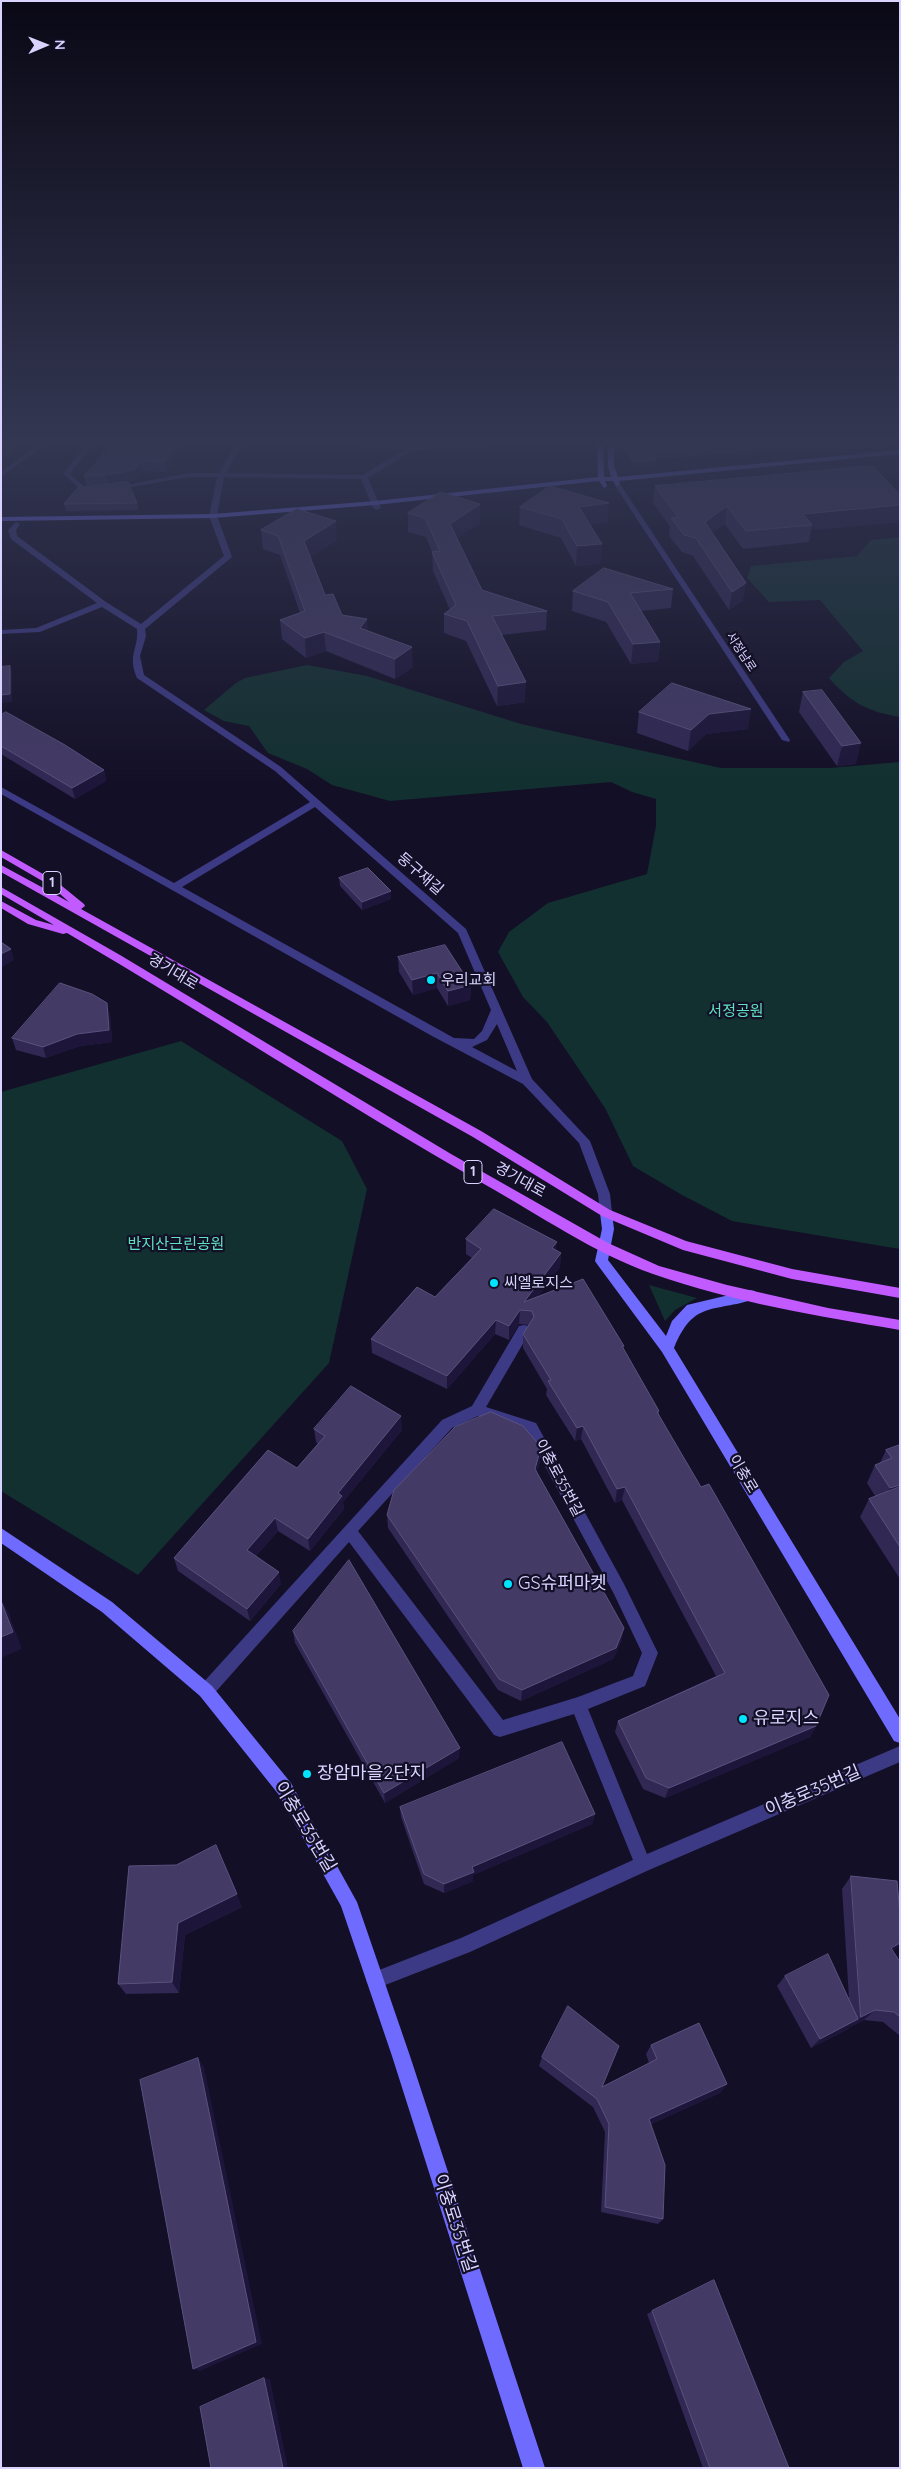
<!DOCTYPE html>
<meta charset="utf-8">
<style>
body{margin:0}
#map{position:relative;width:901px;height:2469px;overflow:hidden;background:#130f26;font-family:Quicksand,sans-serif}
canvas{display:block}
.frame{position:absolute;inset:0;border:2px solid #d9d4ff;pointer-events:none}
.north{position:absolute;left:20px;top:20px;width:50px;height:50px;-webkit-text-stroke:4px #130f26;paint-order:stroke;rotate:89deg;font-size:14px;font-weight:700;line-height:20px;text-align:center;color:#d9d4ff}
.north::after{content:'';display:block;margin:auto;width:18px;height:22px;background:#d9d4ff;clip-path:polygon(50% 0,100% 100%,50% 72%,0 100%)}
</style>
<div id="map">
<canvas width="901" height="2469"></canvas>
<div class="frame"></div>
<div class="north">N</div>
</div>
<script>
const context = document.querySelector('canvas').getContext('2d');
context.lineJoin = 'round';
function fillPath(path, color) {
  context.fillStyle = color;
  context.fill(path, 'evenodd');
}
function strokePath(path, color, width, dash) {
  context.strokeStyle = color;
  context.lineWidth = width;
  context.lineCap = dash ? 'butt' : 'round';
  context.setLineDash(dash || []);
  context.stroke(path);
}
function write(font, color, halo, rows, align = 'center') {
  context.font = font + ' Quicksand,"Noto Sans KR",sans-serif';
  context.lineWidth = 4.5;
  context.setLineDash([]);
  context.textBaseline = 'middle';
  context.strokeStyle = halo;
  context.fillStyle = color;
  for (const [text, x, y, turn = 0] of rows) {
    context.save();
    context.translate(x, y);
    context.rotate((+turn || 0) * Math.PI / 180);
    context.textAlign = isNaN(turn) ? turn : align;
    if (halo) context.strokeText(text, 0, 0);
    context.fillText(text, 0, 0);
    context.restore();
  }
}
const green = new Path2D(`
 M900 537V717C868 712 850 702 829 678L844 662 863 651 820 600 769 602 747 578 751 566 857 556 871 540Z
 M307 665 367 676 521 724 721 768H830L900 762V1249L732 1221 682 1195 633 1166 605 1108 547 1022 523 997 498 952 509 932 548 903 647 874 656 826V799L632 792 611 782 390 801 332 785 307 769 268 753 249 726 224 721 204 710 236 683 245 678Z
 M181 1041 342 1141 367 1189 329 1363 138 1575 1 1491V1092Z
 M649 1285 697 1298 675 1310 665 1321Z`);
const street = new Path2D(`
 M38 444H46L1 477V472Z
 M84 444 92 445 70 474 86 488 93 487 96 489 84 492 63 474 85 446Z
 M236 444H243L226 473 363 475 403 450 359 444 410 447 494 444 412 451 368 478 381 508 377 510 373 508 361 479 224 477 217 516 232 557 145 629 146 636 140 656 144 675 281 767 466 929 532 1079 590 1141 610 1194 612 1213 610 1216 606 1218 600 1213 598 1194 579 1143 523 1084 432 1036 1 794V787L174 883 310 802 275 771 137 678C127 655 139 648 137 629L102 607 40 632 1 634V630L36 628 97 603 11 539 8 530 16 522 20 524 16 530 17 536 106 602 141 624 224 556 209 516 217 477H189L113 490 110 488 189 473H219ZM315 807 458 933 491 1010 482 1031 474 1039 454 1038 182 887ZM497 1024 517 1071 472 1047 487 1040Z
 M615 483 620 484 790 740 789 742 782 740 614 484Z
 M524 1325 529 1326 531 1330 486 1407 536 1423 624 1584 658 1653 645 1686 588 1709 647 1854 900 1746V1762L649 1870 470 1952 375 1989 369 1986 366 1980 369 1974 461 1938 633 1860 574 1714 500 1737 494 1735 349 1542 212 1696 206 1699 200 1696 198 1691 200 1686 442 1420 472 1406 519 1326ZM478 1416 526 1431 614 1594 642 1653 633 1676 578 1697 503 1720 358 1531 452 1428Z`);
const secondary = new Path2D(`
 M597 444H603L604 477H611L608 466V444H614V466L618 477 900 450V454L619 481 620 484 617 486 613 481H605L607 486 604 488 599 481 375 505 213 518 1 521V517L213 514 375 501 598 477Z
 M606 1208 612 1213 614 1229 608 1260 666 1336 672 1321 687 1305 750 1290 755 1291 756 1295 755 1299C712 1313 694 1300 674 1348L900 1719V1743L894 1741 662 1352 597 1264 595 1261 602 1229 600 1213Z
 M1 1528 112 1602 212 1686 291 1783 357 1902 410 2056 545 2468H523L392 2056 341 1906 279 1795 200 1696 102 1612 1 1543Z`);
const primary = new Path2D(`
 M1 850 57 882 84 904 85 906 81 909 481 1131 610 1210 686 1241 792 1269 900 1288V1298L792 1279 683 1250 602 1216 473 1137 1 872V865L69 902 51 886 1 857Z
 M1 887 120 955 451 1154 608 1243 659 1266 727 1285 828 1308 900 1320V1330C818 1316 732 1302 653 1274 595 1254 538 1214 484 1184 343 1103 207 1015 67 933L63 934 28 924 1 908V901L36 920 54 925 1 894Z`);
const wall = new Path2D(`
 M1 444H18L10 457H1Z
 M113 444H181L182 448 166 472 143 471 136 480 122 483 137 503 139 510 66 511 64 504 83 487 97 485 86 486 84 476Z
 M621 444H886V445L844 450 805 448 656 459V467L635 469Z
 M655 486 900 495V522L811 530 809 542 743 549 725 524 712 533 743 601 729 610 693 556 682 552 669 536 670 526 653 503Z
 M520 507 608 522 590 524 601 563 576 566 561 538 519 525Z
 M408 513 480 523 457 538 482 590 547 611 546 630 502 635 525 702 497 706 466 641 444 633V614L450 610 433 571 432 552 426 537 408 532Z
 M261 530 337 540 310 557 325 595 342 615 367 630 413 667 395 679 326 651 306 658 282 639 280 620 300 613 280 555 263 549Z
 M673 589 671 608 641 611 660 642 658 661 631 664 606 622 572 611 573 591Z
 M803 692 856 764 837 766 799 712Z
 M639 712 748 729 706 734 688 751 637 733Z
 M1 715 104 770 106 781 75 799 1 754Z
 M339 878 391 899 362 910 340 886Z
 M398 957 471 985 470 1000 448 1006 437 988 413 995 399 972Z
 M110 1014 112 1042 80 1046 46 1058 16 1050 12 1038Z
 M466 1239 556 1250 561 1253 560 1267 538 1296 624 1346 623 1349 659 1411V1414L816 1726 810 1737 665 1798 643 1789 615 1732 618 1721 716 1676 622 1500 615 1503 581 1439 575 1441 546 1395 547 1389 523 1348V1334L529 1325 519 1324 509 1340 495 1334 447 1389 372 1353 371 1339 435 1297 472 1258 466 1254Z
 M314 1429 402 1430 343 1502 344 1509 310 1551 278 1531 256 1556 281 1584 250 1621 178 1571 174 1558 297 1468 318 1444 316 1442Z
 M900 1445V1579L860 1517 869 1499 875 1496 867 1483 875 1465 880 1463 886 1450Z
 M541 1447 540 1461 537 1472 622 1640 613 1659 521 1701 498 1690 388 1528 387 1515Z
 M293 1631 459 1758 385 1803 295 1643Z
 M400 1807 595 1814 592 1824 473 1875V1881L444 1893 424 1884 401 1817Z
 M129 1866 242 1907 185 1935 179 1993 126 1994 118 1984Z
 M851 1876 900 1914V1944L893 1951 900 1962V2036L883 2022 864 2020 850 2027V2026L848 2029 811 2048 777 1986 785 1976 849 1998 842 1889Z
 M651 2045 727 2084 720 2093 651 2124 663 2219 658 2224 601 2212 605 2132 593 2107 539 2066 542 2057 602 2087 649 2063 646 2054Z
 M714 2280 789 2468H703L647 2314Z`);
const shadedWall = new Path2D(`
 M11 444H18L10 457 8 449Z
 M176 444H181L182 448 166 472 165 462Z
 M845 444H886V445L844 450Z
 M656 460V467L635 469V462Z
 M142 461 143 471 136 480 108 485 106 475Z
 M609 503 608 522 578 526 579 507Z
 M480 504V523L450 543V524Z
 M900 505V522L811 530 812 525 803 514Z
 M727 506 725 524 702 539 705 522Z
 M336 521 337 540 305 560 304 541Z
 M602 544 601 563 576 566 577 546Z
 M746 583 743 601 729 610 732 592Z
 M367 619 368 639 360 628Z
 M324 632 326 651 306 658 305 638Z
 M660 642 658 661 631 664 633 644Z
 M412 647 413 667 395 679V659Z
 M10 666 12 673V702L1 703V695Z
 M526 682 525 702 497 706 498 686Z
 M751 709 748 729 706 734 688 751 691 730 709 714Z
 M861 743 856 764 837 766 842 746Z
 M104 770 106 781 75 799 72 788Z
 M391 891V899L362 910V902Z
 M11 949 14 960 1 968V954Z
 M437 973V988L413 995 412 980Z
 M471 985 470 1000 448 1006V991Z
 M107 1003 110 1014 112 1042 80 1046 46 1058 43 1047Z
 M557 1242 555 1257 552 1248Z
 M561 1253 560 1267 527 1310 524 1302Z
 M520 1310 519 1324 509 1340V1326Z
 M496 1320 495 1334 447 1389V1376Z
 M401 1416 402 1430 343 1502 344 1509 310 1551 308 1539 338 1493Z
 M583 1426 581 1439 575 1441 577 1428Z
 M541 1447 540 1461 534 1483 535 1469Z
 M900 1485V1500L882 1507 890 1488Z
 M625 1487 622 1500 615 1503 617 1489Z
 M275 1518 278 1531 250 1563 247 1550Z
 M279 1572 281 1584 250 1621 247 1609Z
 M1 1599 8 1611 22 1649 1 1658Z
 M624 1628 622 1640 613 1659 521 1701 522 1690Z
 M816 1726 810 1737 665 1798 669 1788Z
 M460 1748 459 1758 385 1803 384 1793Z
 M595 1814 592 1824 473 1875V1881L444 1893V1884L472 1867Z
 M237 1894 242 1907 185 1935 179 1993 172 1982 178 1923Z
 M900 1943V1944L891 1953V1948Z
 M875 2010 864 2020 850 2027 861 2017Z
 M858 2019 848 2029 811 2048 820 2039Z
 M198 2058 204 2067 262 2344 200 2371 193 2369Z
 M727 2084 720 2093 644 2127 649 2119Z
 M264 2378 270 2379 288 2468H283Z`);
const building = new Path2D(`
 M1 444H11L8 449H1Z
 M113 444H176L165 462 142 461 134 470 106 475 84 476Z
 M625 444H757L651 452 656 460 635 462Z
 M873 466 900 495V505L803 514 812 525 746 531 727 506 705 522 746 583 732 592 696 538 684 535 671 518 678 517 655 486Z
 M128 482 137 503 64 504 80 485 83 487Z
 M550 486 609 503 579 507 602 544 577 546 562 519 520 507Z
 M441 492 480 504 450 524 482 590 547 611 492 616 526 682 498 686 467 621 444 614 456 605 432 552 440 551 425 518 408 513Z
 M297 509 336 521 304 541 325 595 333 594 342 615 367 619 360 628 412 647 395 659 324 632 305 638 280 620 305 611 278 536 261 530Z
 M604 568 673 589 630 593 660 642 633 644 608 602 573 591Z
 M10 666V694L1 695V667Z
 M672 683 751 709 709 714 691 730 639 712Z
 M822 690 861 743 842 746 803 692Z
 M6 712 65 745 104 770 72 788 1 746V715Z
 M368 868 391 891 362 902 339 878Z
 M1 942 11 949 1 954Z
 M445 945 471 985 448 991 437 973 412 980 398 957Z
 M60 983 92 994 107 1003 109 1030 77 1034 43 1047 12 1038Z
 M494 1209 557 1242 552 1248 561 1253 524 1302 583 1279 624 1346H622L659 1411 657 1412 701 1487 709 1484 829 1695 816 1726 669 1788 646 1778 618 1721 725 1673 625 1487 617 1489 583 1426 577 1428 548 1381 551 1380 523 1334 534 1317 532 1311 520 1310 509 1326 496 1320 447 1376 371 1339 417 1287 435 1297 481 1249 466 1239Z
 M351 1386 401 1416 338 1493 342 1496 308 1539 275 1518 247 1550 279 1572 247 1609 174 1558 268 1450 297 1468 325 1436 314 1429Z
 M491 1412 523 1426 541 1447 535 1469 624 1628 616 1648 522 1690 499 1679 387 1515 394 1490 455 1427Z
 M900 1445V1485L890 1488 875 1465 892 1458 886 1450Z
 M900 1487V1547L869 1499Z
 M349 1560 460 1748 384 1793 293 1631Z
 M1 1601 13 1632 1 1637Z
 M562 1742 595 1814 472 1867 474 1872 444 1884 424 1874 400 1807Z
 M216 1845 237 1894 178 1923 172 1982 118 1984 129 1866 176 1865Z
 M851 1876 897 1881 900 1914V1943L891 1948 900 1962V2017L894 2012 875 2010 861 2017Z
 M828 1954 858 2019 820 2039 785 1976Z
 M568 2006 619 2046 602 2087 657 2059 651 2045 699 2023 727 2084 649 2119 665 2165 663 2219 605 2207 609 2124 597 2099 542 2057Z
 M198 2058 256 2342 193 2369 140 2080Z
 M714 2280 789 2468H710L652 2311Z
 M264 2378 283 2468H211L200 2407Z`);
const markers = [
 [431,980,5,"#00e5ff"],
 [494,1283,5,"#00e5ff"],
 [508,1584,5,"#00e5ff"],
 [743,1719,5,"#00e5ff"],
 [307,1774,5,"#00e5ff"]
];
const farStreetnames = [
 ["서정남로",741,652,57]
];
const shields = [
 [52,883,18],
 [473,1172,18]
];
const shieldNames = [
 ["1",52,883],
 ["1",473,1172]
];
const streetNames = [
 ["둥구재길",420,874,41],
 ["경기대로",173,972,31],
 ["경기대로",520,1180,29],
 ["이충로",743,1474,59],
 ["이충로35번길",559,1478,62]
];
const poiNames = [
 ["우리교회",441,980],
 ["씨엘로지스",504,1283]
];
const parkNames = [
 ["서정공원",736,1011],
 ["반지산근린공원",176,1244]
];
const nearPoinames = [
 ["GS슈퍼마켓",518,1584],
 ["유로지스",753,1719],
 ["장암마을2단지",317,1774]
];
const nearStreetnames = [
 ["이충로35번길",813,1791,-23],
 ["이충로35번길",305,1827,59],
 ["이충로35번길",455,2223,72]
];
fillPath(green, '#12302f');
fillPath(street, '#3d3a85');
fillPath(secondary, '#6f6bff');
fillPath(primary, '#c25bff');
fillPath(wall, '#312854');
fillPath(shadedWall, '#1d163a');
fillPath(building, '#433a66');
strokePath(building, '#5a527e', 1);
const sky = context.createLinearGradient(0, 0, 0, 790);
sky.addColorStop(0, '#0a0815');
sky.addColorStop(0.56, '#333752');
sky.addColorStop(1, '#33375200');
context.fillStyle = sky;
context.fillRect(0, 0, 901, 790);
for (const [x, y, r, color] of markers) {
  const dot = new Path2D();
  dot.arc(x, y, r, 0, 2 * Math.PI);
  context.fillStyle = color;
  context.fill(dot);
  strokePath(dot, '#130f26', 2);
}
write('12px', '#d9d4ff', '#130f26', farStreetnames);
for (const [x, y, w] of shields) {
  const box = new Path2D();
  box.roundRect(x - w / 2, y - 11.5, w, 23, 4);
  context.fillStyle = '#130f26';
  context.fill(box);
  strokePath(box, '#d9d4ff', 1);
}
write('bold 14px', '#d9d4ff', null, shieldNames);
write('15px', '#d9d4ff', '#130f26', streetNames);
write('15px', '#d9d4ff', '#130f26', poiNames, 'left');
write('15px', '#5fe0c0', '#130f26', parkNames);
write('18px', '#d9d4ff', '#130f26', nearPoinames, 'left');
write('18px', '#d9d4ff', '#130f26', nearStreetnames);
</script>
